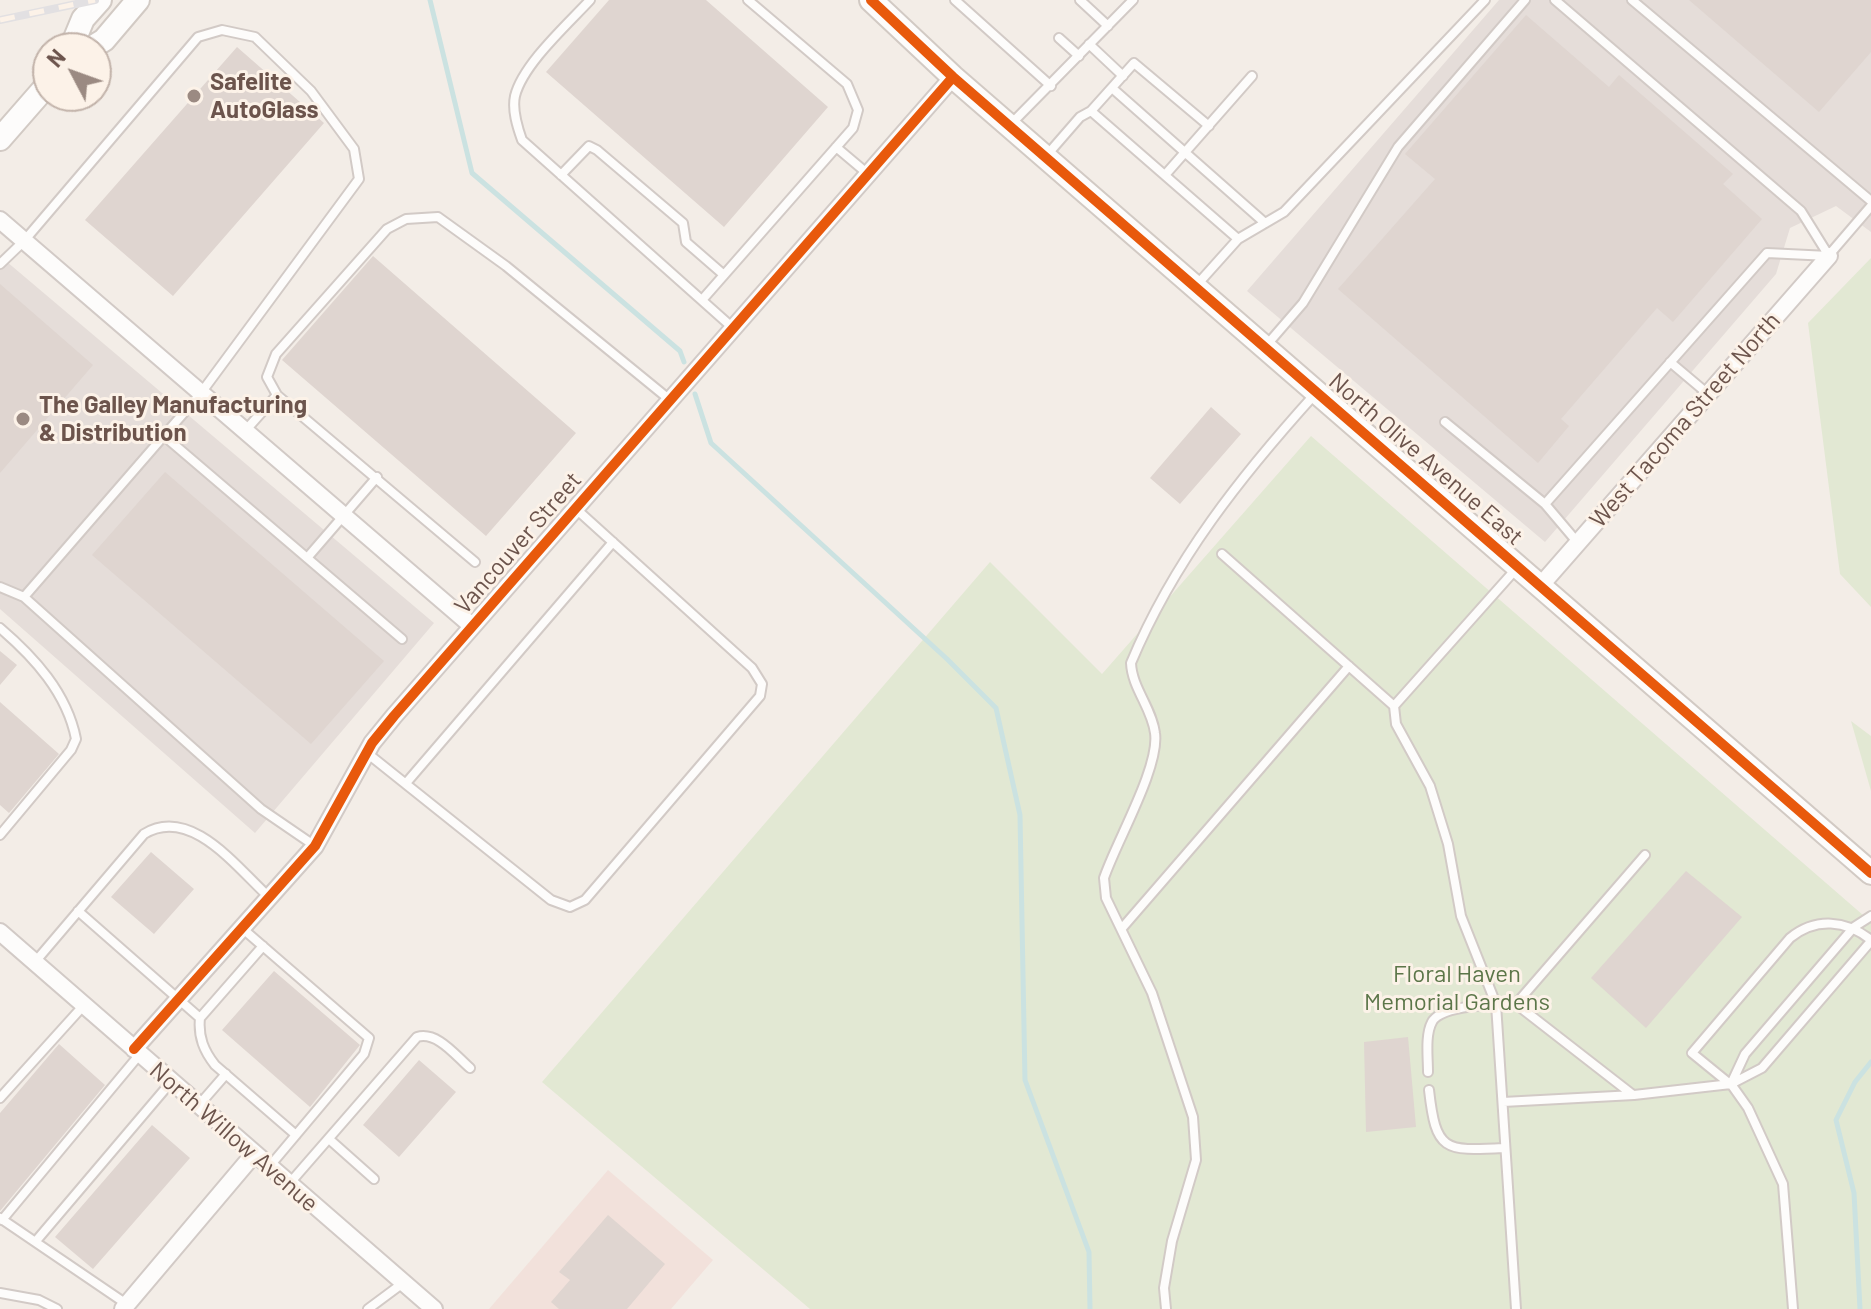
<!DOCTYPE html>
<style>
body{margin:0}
#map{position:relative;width:1871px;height:1309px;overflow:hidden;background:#f3ede7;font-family:Barlow,sans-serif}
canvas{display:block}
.north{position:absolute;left:32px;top:32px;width:80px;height:80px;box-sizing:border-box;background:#fcf2e8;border:2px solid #c2b3aa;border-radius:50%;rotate:311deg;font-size:22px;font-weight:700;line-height:32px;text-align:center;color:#6c544c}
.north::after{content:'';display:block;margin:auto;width:28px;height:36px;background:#9b8a82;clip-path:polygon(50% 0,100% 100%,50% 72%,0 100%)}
</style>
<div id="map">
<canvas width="1871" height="1309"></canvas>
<div class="north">N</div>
</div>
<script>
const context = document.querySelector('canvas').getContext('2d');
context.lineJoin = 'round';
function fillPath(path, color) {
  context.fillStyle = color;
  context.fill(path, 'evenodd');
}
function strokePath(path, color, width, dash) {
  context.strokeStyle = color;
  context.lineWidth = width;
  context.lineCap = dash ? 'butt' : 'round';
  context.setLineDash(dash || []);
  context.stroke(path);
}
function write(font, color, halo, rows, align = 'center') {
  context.font = font + ' Barlow,sans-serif';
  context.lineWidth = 6;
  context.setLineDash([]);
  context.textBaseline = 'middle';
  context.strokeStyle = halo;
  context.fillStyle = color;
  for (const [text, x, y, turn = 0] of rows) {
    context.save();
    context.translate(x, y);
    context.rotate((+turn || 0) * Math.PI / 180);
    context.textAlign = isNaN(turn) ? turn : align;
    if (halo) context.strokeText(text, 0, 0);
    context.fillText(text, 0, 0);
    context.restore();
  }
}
const commercial = new Path2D(`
 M608 1170 713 1260 671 1309H489Z`);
const industrial = new Path2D(`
 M1499 0H1871V232L1836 206 1790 228 1776 274 1545 542 1247 291Z
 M0 256 434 623 255 833 0 609Z`);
const green = new Path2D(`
 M1871 258V607L1840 574 1808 323Z
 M1311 436 1871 922V1309H810L542 1082 990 562 1102 674Z
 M1851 721 1871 736V791Z`);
const stream = new Path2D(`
 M430 0 472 173 680 351 684 362
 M695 394 711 443 947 659 996 708 1020 815 1025 1080 1089 1252 1090 1309
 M1860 1309 1854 1193 1836 1120 1855 1082 1871 1062`);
const building = new Path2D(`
 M609 0H706L828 107 724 227 546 72Z
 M1689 0H1871V52L1819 112Z
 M1526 15 1609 87 1619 75 1733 174 1723 184 1762 219 1673 322 1657 308 1561 419 1569 426 1538 463 1338 289 1435 179 1405 154Z
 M237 47 324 123 173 296 85 220Z
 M373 256 576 433 486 536 282 360Z
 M0 284 93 365 0 473Z
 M1211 407 1241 434 1180 504 1150 478Z
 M165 472 384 661 311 744 92 555Z
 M0 651 17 665 0 685Z
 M0 702 59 754 9 813 0 805Z
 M151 852 194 889 154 934 111 897Z
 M1686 871 1742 917 1646 1028 1591 978Z
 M274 971 360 1045 310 1107 222 1030Z
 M1408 1037 1416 1127 1366 1132 1364 1042Z
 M59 1044 105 1085 0 1211V1113Z
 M419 1060 456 1092 399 1157 363 1125Z
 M152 1125 190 1158 93 1269 55 1237Z
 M608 1215 665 1264 627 1309H559L551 1302 570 1280 559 1272Z`);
const lane = new Path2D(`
 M590 0C568 24 523 64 515 96 512 110 517 126 522 140L733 328
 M955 0 1051 86
 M1080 0 1108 26
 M1555 0 1801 211 1829 256
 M1632 0 1871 201
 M1059 38 1079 56
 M1089 44 1123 76
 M1112 88 1265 223
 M1091 111 1134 63 1209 126
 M1010 125 1133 0
 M836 147 868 174
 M1047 155 1080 117 1091 111 1238 239 1195 287
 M561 175 589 146 597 150 683 223 686 242 724 275
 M1165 175 1252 76
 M1238 239 1284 212 1485 0
 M1829 255 1871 206
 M0 264 24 241 198 37 222 30 255 37 311 91 354 149 359 179 201 393 24 597 261 809 315 846
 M702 300 853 128 858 110 847 84 748 0
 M1265 347 1303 303 1398 147 1525 0
 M1670 362 1708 394
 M277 395 475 562
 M1445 422 1545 504 1767 253 1829 256
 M245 431 277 395 267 377 276 354 387 229 406 219 438 217 506 266 670 400
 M163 435 402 639
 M1545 504 1578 543
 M1222 554 1394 706 1396 724 1430 786 1448 844 1461 916 1496 1004 1516 1309
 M307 558 377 477
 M0 587 24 597
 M0 628C34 657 67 693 76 739L71 750 0 835
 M1394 706 1516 569
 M367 753 551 900 570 907 585 900 760 696 762 684 752 668 575 508
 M407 782 613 542
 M78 911 200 1018
 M1123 927 1349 666
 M243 929 369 1038 364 1054 269 1167
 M263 946 200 1018C198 1037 204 1051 215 1065L296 1135
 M35 962 144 834C191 805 237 868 270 898
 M1516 1004 1645 855
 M1428 1072C1428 1057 1425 1035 1432 1022 1441 1005 1497 1004 1516 1004L1633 1095
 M1730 1084 1692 1053 1790 938C1816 917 1846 920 1871 940
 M1731 1084 1745 1054 1854 927 1871 916
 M1731 1084 1762 1068 1871 941
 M1429 1090C1436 1152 1444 1151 1505 1148
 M0 1098 84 1005
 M1503 1102 1634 1095 1731 1084 1748 1108 1783 1184 1793 1309
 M199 1105 226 1074
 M329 1139 374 1179
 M289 1184 417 1037C437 1031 455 1055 470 1068
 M0 1218 125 1303
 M2 1220 140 1054
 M36 1241 171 1082
 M0 1293 39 1300 57 1309
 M368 1309 403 1283
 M1166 1309 1164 1288 1172 1241 1196 1160 1193 1117 1152 993 1106 898 1104 878C1116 842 1160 767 1155 733 1152 708 1132 688 1131 663 1174 560 1241 476 1315 394`);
const street = new Path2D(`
 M0 220 472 626
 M1541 585 1829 256
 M0 932 434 1309
 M134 1049 315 846 372 743 394 716 953 77
 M123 1309 254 1154`);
const secondary = new Path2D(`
 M871 0 953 77 1871 873
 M71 48 83 19 100 0
 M91 48 104 40 138 0
 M0 139 48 84`);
const rail = new Path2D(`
 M0 20 95 0`);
const cycleway = new Path2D(`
 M871 0 953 77 1871 873
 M134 1049 315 846 372 743 394 716 953 77`);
const markers = [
 [194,96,8,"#9b8a82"],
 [23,419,8,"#9b8a82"]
];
const poiNames = [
 ["Safelite",210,82],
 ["AutoGlass",210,110],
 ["The Galley Manufacturing",39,405],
 ["& Distribution",39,433]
];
const streetNames = [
 ["West Tacoma Street North",1685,420,-49],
 ["North Olive Avenue East",1426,459,41],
 ["Vancouver Street",518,543,-49],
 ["North Willow Avenue",234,1137,41]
];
const parkNames = [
 ["Floral Haven",1457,974],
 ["Memorial Gardens",1457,1002]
];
fillPath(commercial, '#f2e1db');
fillPath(industrial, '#e5ddd9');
fillPath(green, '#e2e8d3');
strokePath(stream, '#cbe2e1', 5);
fillPath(building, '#dfd5d0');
strokePath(lane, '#d2cac6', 12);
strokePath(street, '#d2cac6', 20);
strokePath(secondary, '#d2cac4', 26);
strokePath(lane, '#fdfcfb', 8);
strokePath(street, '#fdfcfb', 16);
strokePath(secondary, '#fdfcfb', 22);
strokePath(rail, '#e2e0e2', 8);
strokePath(rail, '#fcf2e8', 5, [15]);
strokePath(cycleway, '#e8590c', 10);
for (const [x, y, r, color] of markers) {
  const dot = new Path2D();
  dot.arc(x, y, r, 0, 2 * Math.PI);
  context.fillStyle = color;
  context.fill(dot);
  strokePath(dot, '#fcf2e8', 3);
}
write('bold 24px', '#6c544c', '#fcf2e8', poiNames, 'left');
write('24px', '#6c544c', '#fcf2e8', streetNames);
write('24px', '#5c7649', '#fcf2e8', parkNames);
</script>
